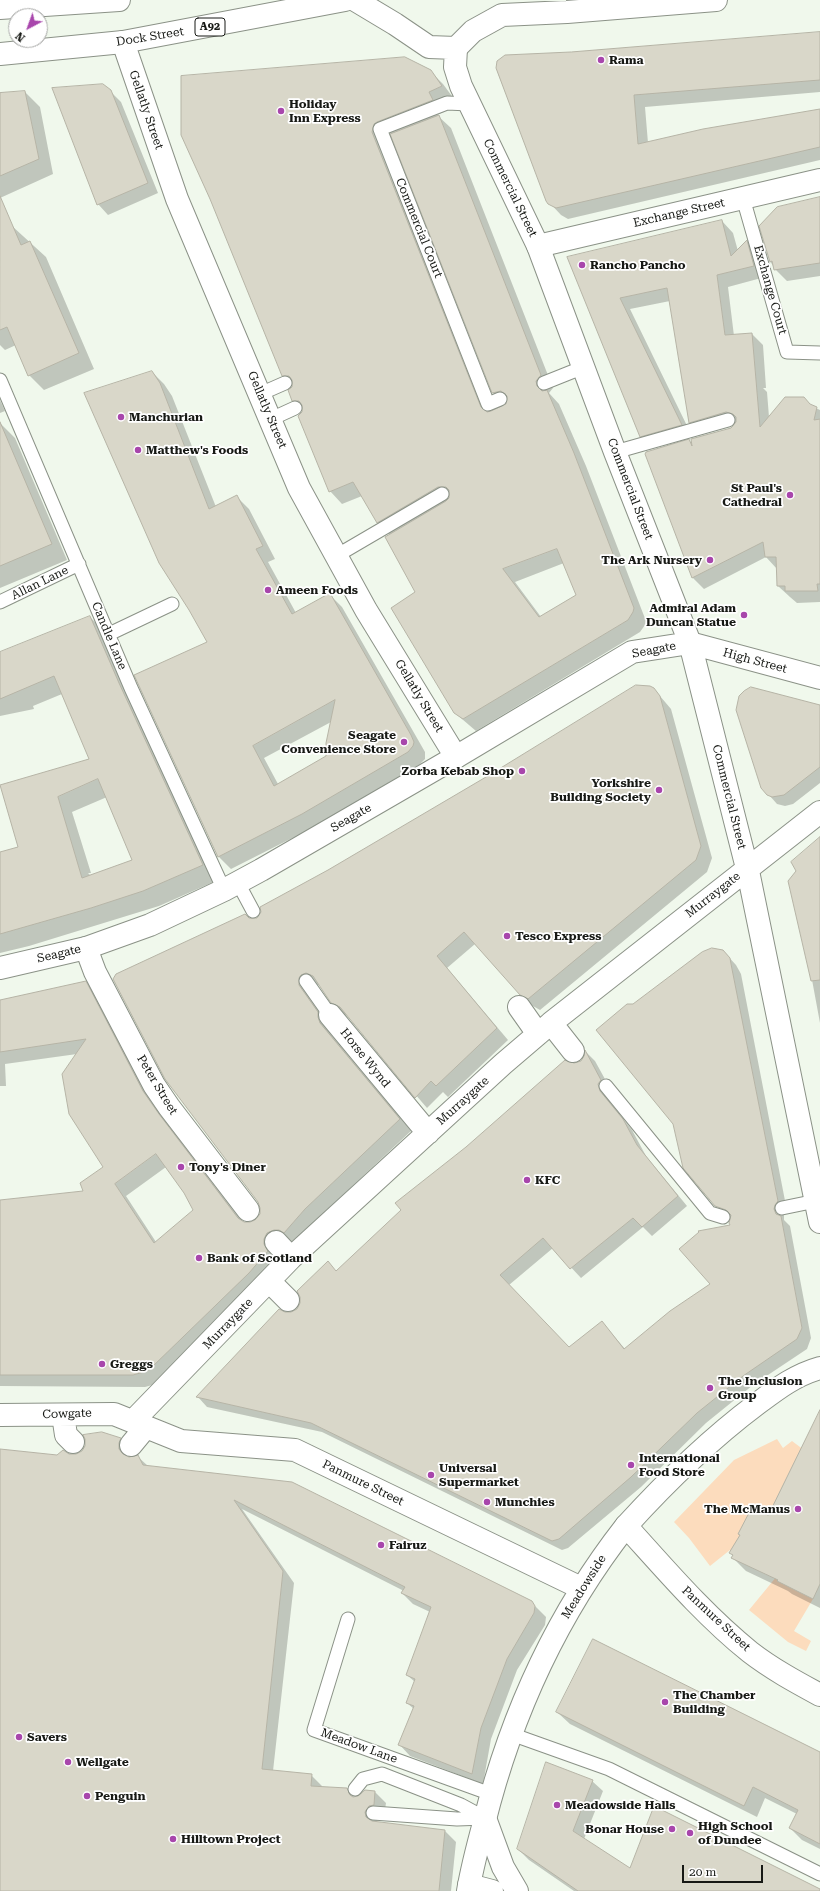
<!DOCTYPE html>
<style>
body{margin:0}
#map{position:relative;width:820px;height:1891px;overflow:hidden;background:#f0f8ec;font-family:"Roboto Serif",serif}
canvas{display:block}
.north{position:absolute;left:8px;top:8px;width:40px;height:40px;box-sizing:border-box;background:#fff;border:1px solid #a2a3a1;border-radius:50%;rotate:221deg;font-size:11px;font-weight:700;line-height:16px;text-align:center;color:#171915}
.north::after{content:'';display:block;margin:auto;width:14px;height:18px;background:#a846ac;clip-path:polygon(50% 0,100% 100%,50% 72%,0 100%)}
.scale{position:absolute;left:682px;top:1865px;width:81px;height:18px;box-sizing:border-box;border:2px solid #171915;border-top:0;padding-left:5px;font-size:12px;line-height:14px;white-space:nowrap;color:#171915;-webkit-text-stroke:3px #fff;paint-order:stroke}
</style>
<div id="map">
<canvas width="820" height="1891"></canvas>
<div class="north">N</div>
<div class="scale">20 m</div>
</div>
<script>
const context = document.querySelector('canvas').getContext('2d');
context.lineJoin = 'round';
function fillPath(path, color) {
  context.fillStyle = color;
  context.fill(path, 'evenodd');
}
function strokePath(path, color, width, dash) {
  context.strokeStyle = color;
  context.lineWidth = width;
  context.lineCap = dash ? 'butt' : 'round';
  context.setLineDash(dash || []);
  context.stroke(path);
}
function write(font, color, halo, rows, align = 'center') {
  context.font = font + ' "Roboto Serif",serif';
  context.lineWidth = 3.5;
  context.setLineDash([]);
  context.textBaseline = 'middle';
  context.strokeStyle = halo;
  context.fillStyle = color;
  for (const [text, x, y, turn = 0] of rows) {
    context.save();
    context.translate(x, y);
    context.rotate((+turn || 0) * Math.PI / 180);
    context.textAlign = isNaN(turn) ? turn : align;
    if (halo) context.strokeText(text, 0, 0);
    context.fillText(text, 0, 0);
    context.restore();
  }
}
const green = new Path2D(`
 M777 1439 783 1448 792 1441 804 1450 770 1520 755 1510 754 1513 750 1511 742 1536 735 1552 730 1550 710 1566 689 1538 674 1522 734 1460Z
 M777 1576 779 1578 778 1581 813 1599 794 1631 811 1641 806 1651 788 1642 749 1610Z`);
const shadow = new Path2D(`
 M820 33V92L645 107 648 143 820 110V160L568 219 561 215 547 200 497 71 498 62Z
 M430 71 443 84 454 99 441 104 444 112 437 115 451 128 553 388 549 393 559 404 586 466 646 621 645 625 640 632 476 731 455 713 417 592 390 535 378 522 362 496 342 504 330 491 303 410 293 400V385L283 375 211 199ZM391 133 493 393 506 405 489 412 384 145V140ZM564 563 577 596 541 617 515 582Z
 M110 91 121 102 158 193 108 215 98 204Z
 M25 92 40 107 53 174 0 198V93Z
 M820 198V276L787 281 775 269 770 261Z
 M0 219 12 226 46 257 94 369 44 390 29 375 16 345 5 350 0 345Z
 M722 221 733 233 738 251 747 241 758 252 765 277 728 287 734 336 752 334 763 345 766 388H763L767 392 769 417 793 398 820 410V602L797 603 790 597 778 586 777 569 766 557 704 589 693 578 689 440 693 445 731 428 735 424 701 434 689 422 670 301 630 309 692 436 652 448 641 436 569 258Z
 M152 372 164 384 172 396 216 507 237 497 249 509 275 559 268 562 296 613 329 594 342 607 425 752V759L420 764 314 827 231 869 219 857 208 642ZM331 722 327 757 278 784 264 758Z
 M0 400 5 411 0 413Z
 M0 423 15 438 67 560 0 588Z
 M90 617 105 632 218 880 159 906 29 946 0 953V878L36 871 1 786 91 760 62 694 33 706 34 709 0 716V653ZM107 797 133 860 91 876 88 873H91L72 812Z
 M654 689 671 709 712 858 707 872 540 1010 533 1006 520 994 475 944 447 968 508 1040 448 1097 443 1092 427 1108 349 1017 344 1014 332 1002 320 985 313 986 329 1024V1030L332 1036 411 1131 316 1220 296 1244 292 1241H285L275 1257 279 1263 156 1384 145 1387 0 1386V1201L85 1192 104 1168 77 1054 5 1064 6 1086H0V1001L85 982 97 994 154 1103 170 1127 244 1223H250L256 1221 261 1215 249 919H257L261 915V908ZM166 1167 196 1209 156 1242 126 1196Z
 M742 694 820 706V783L793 804 785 806 777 804 762 787 737 705Z
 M820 838V1023L810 969Z
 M717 949 726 954 736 965 741 974 787 1211 784 1215V1220L790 1226 811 1338 807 1349 753 1385 706 1423 641 1487 568 1548 562 1550 322 1432 207 1407 198 1397 285 1313H291L298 1309 337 1272 574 1064 582 1061 586 1052 595 1061 611 1090 608 1094 609 1101 632 1130 646 1156 687 1206 652 1236 643 1227 581 1278 553 1248 509 1285 569 1348 602 1322 625 1349 712 1284 732 1225 731 1217 726 1215 716 1205 674 1123 633 1005 707 950Z
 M820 1420V1608L792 1594 788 1591 746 1571 733 1558 734 1556 730 1553 769 1516Z
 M102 1433 120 1439 131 1450 130 1458 137 1456 148 1466 529 1600 546 1617 545 1625 517 1670 491 1739 483 1784 410 1756 399 1744 414 1709 407 1703 415 1682 407 1675 430 1612 413 1604 402 1593 404 1591 242 1509 294 1583 273 1771 311 1775 322 1786V1788L347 1789 355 1798 375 1792 386 1803 384 1816 380 1817 376 1823 445 1831 456 1842 451 1891H0V1450L57 1456 76 1455 82 1452 86 1445 84 1436Z
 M557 1712 820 1753V1849L802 1840 790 1828 797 1814 765 1798 757 1817 570 1724Z
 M592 1781 603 1791 584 1839 630 1870 820 1889V1891H574L529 1860 518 1849Z`);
const building = new Path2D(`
 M820 32V80L634 95 638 144 703 129 820 109V147L556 208 548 204 546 201 496 68 497 61 505 55 571 52Z
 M405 57 431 70 442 86 429 92 433 100 377 122 374 124 372 132 481 407 487 412 491 411 506 404 507 396 501 391 492 393 390 134 439 115 541 375 536 381 537 386 542 391 547 390 574 453 634 608 633 612 628 620 463 719 454 713 391 608 415 592 385 537 446 501 449 498V490L446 487H438L377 523 353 482 329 492 298 416 302 412V405L299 401H292L288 390 292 387V380L289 376H282L210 199 181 135V76ZM557 549 576 595 539 617 503 569Z
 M103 84 111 90 148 183 97 205 52 88Z
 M25 91 39 159 0 176V93Z
 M0 196 21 245 30 241 79 353 28 376 7 327 0 330Z
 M820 197V263L774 270 772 261 770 262 759 226 777 207Z
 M722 220 731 256 747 240 754 266 717 275 725 335 752 333 760 427 785 397H804L810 404 817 407 814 420 820 419V584H817L818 591H785V586H777L776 557H765L763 542 692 578 645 454 646 452 689 439 692 446 691 439 731 428 736 422V417L733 414 726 412 689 423 667 288 620 298 682 425 640 437 567 257Z
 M152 371 160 383 209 509 237 495 263 546 256 549 292 614 330 593 411 735 414 742 413 746 408 752 302 814 218 857 134 675 207 642 189 610 159 563 84 393ZM335 700 326 743V756L274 786 253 746Z
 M0 422 52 544 0 566Z
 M90 616 119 683 203 865 143 891 91 908 0 934V852L18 847 0 785 89 759 54 676 0 699V652ZM98 779 132 860 82 878 58 797Z
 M636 685 650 686 654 688 660 696 701 846 696 860 528 999 520 995 464 932 437 956 497 1028 436 1086 431 1081 415 1098 340 1007 331 1003 313 976 306 973 301 975 299 978V985L318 1012V1017L320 1023 400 1119 305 1209 284 1233 279 1230H274L267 1233 264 1239V1244L268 1251 249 1273 151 1368 144 1372 133 1375H0V1200L83 1191 80 1183 103 1167 69 1114 62 1074 86 1039 0 1052V1000L86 981 143 1091 159 1114 238 1218 244 1222H250L255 1220 260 1214V1208L258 1202 165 1079 113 979 116 974 245 914 249 918H257L261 912 260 907 328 870 486 777ZM156 1154 184 1193 193 1210 154 1243 115 1184Z
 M751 687 820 705V767L784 795 772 797 767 795 761 788 736 710 739 696 744 691Z
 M820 837V980L811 981 788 881 796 871 791 862Z
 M712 948 723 950 730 958 731 964 778 1201 775 1205 774 1209 776 1214 781 1216 802 1328 797 1339 743 1376 697 1413 631 1477 559 1539 552 1541 311 1423 196 1397 279 1309 285 1312H291L297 1309 300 1303V1297L297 1291 328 1261 336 1271 401 1210 395 1203 466 1147 565 1060 574 1063 581 1061 584 1056 585 1050 601 1080 598 1084 600 1091 623 1119 637 1145 678 1196 642 1227 633 1218 570 1269 543 1238 500 1275 569 1347 602 1321 624 1349 670 1311 710 1284 679 1249 699 1232 698 1231 730 1225 729 1223 731 1215 726 1210 715 1206 683 1168 673 1124 596 1030 627 1004H633L702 952Z
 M820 1410V1584L813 1599 777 1581 778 1580 731 1558 733 1555 729 1553 740 1535 738 1534 751 1509 768 1515Z
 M102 1432 121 1438 119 1443V1449L123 1454 129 1457 138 1455 143 1465 292 1482 532 1601 535 1606 534 1613 507 1659 481 1728 472 1774 398 1745 414 1706 406 1703 415 1679 406 1675 431 1607 401 1593 405 1587 234 1500 283 1571 262 1769 312 1774 311 1786 347 1788 350 1795 353 1797 358 1796 365 1790 375 1791 374 1805 369 1806 365 1812 366 1817 372 1821 445 1830 439 1891H0V1449L57 1455 63 1450 69 1454H76L82 1451 85 1446V1439L83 1435Z
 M593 1639 820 1752V1844L789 1828 798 1810 753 1787 744 1806 556 1712Z
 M546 1762 593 1780 573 1831 630 1868 654 1806 820 1889V1891H578L517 1849Z`);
const lane = new Path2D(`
 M469 104 447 103 380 129 488 404 500 399
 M743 198 787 352 820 353
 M0 380 131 688 224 890
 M544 383 584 367
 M260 394 285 383
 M271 419 295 408
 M615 452 728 420
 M336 556 442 494
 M0 602 79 564
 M109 634 172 604
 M238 883 253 911
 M306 981 330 1015
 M606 1086 710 1213 723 1217
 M782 1208 816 1201
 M348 1619 314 1730 491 1794
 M511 1734 609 1769 820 1874
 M355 1789 363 1779 382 1774 461 1805 485 1818
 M373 1813 457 1819 485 1818`);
const street = new Path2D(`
 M123 42 177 199 299 488 366 610 456 757
 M456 48 473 31 502 15 567 12 716 0
 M538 246 820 180
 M820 678 690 643 749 876 820 1222
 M86 948 95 972 154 1085 169 1107 248 1210
 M519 1007 538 1034
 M330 1015 428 1133
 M551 1023 573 1051
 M276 1242 291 1258
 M269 1281 288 1300
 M0 1415 114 1414 181 1441 295 1450 581 1588
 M63 1415 66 1435 73 1442
 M133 1421 291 1258 503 1064 551 1023 820 812
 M131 1445 145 1428
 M626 1526C666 1482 709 1440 757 1404 777 1389 795 1375 820 1368
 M485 1818 503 1867 517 1891
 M469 1885 492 1891`);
const secondary = new Path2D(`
 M0 968 86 948 150 925 224 890 261 870 456 757 632 652 690 643 615 452 538 246 461 86 455 67 456 48 429 47 395 24 355 0
 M468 1891C472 1868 478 1845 484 1823 511 1715 557 1614 626 1526 665 1569 704 1615 750 1652 772 1669 796 1682 820 1695`);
const highway = new Path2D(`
 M0 8 119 0
 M0 54 123 42 345 0`);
const markers = [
 [601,60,4,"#a846ac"],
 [281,111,4,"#a846ac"],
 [582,265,4,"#a846ac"],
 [121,417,4,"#a846ac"],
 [138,450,4,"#a846ac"],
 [790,495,4,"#a846ac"],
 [710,560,4,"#a846ac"],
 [268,590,4,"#a846ac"],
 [744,615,4,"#a846ac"],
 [404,742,4,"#a846ac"],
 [522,771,4,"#a846ac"],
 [659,790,4,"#a846ac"],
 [507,936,4,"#a846ac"],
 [181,1167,4,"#a846ac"],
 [527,1180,4,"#a846ac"],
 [199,1258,4,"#a846ac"],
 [102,1364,4,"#a846ac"],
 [710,1388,4,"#a846ac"],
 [631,1465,4,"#a846ac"],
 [431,1475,4,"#a846ac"],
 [487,1502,4,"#a846ac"],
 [798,1509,4,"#a846ac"],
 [381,1545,4,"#a846ac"],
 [665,1702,4,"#a846ac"],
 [19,1737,4,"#a846ac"],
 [68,1762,4,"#a846ac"],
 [87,1796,4,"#a846ac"],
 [557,1805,4,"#a846ac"],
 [672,1829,4,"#a846ac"],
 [690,1833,4,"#a846ac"],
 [173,1839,4,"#a846ac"]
];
const shields = [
 [210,27,30]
];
const shieldNames = [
 ["A92",210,27]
];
const streetNames = [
 ["Dock Street",150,37,-9],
 ["Gellatly Street",146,110,71],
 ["Commercial Street",510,188,64],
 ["Exchange Street",679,213,-13],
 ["Commercial Court",419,228,68],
 ["Exchange Court",770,290,74],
 ["Gellatly Street",267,410,67],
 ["Commercial Street",630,489,69],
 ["Allan Lane",40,583,-26],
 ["Candle Lane",109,636,67],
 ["Seagate",654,650,-11],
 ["High Street",755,661,15],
 ["Gellatly Street",419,696,59],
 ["Commercial Street",729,797,76],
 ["Seagate",351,818,-30],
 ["Murraygate",713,895,-38],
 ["Seagate",59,954,-13],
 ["Horse Wynd",365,1058,51],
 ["Peter Street",157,1085,59],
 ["Murraygate",463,1101,-42],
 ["Murraygate",228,1324,-46],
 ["Cowgate",67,1414,-2],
 ["Panmure Street",363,1483,26],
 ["Meadowside",584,1587,-58],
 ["Panmure Street",716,1619,43],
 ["Meadow Lane",359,1746,20]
];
const poiNames = [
 ["Rama",609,60],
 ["Holiday",289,104],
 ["Inn Express",289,118],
 ["Rancho Pancho",590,265],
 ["Manchurian",129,417],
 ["Matthew's Foods",146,450],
 ["St Paul's",782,488,"right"],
 ["Cathedral",782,502,"right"],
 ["The Ark Nursery",702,560,"right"],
 ["Ameen Foods",276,590],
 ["Admiral Adam",736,608,"right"],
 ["Duncan Statue",736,622,"right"],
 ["Seagate",396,735,"right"],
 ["Convenience Store",396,749,"right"],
 ["Zorba Kebab Shop",514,771,"right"],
 ["Yorkshire",651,783,"right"],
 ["Building Society",651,797,"right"],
 ["Tesco Express",515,936],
 ["Tony's Diner",189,1167],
 ["KFC",535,1180],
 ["Bank of Scotland",207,1258],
 ["Greggs",110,1364],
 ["The Inclusion",718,1381],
 ["Group",718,1395],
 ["International",639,1458],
 ["Food Store",639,1472],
 ["Universal",439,1468],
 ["Supermarket",439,1482],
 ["Munchies",495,1502],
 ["The McManus",790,1509,"right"],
 ["Fairuz",389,1545],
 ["The Chamber",673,1695],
 ["Building",673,1709],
 ["Savers",27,1737],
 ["Wellgate",76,1762],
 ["Penguin",95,1796],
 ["Meadowside Halls",565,1805],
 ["High School",698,1826],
 ["of Dundee",698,1840],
 ["Bonar House",664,1829,"right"],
 ["Hilltown Project",181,1839]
];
fillPath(green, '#fcdcbd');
fillPath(shadow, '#0003');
fillPath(building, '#d9d7c9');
strokePath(building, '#b6b4a6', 1);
strokePath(lane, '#8b9287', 15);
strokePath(street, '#8b9287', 24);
strokePath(secondary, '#8b9287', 24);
strokePath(highway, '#8b9287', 24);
strokePath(lane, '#fff', 13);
strokePath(street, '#fff', 22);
strokePath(secondary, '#fff', 22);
strokePath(highway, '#fff', 22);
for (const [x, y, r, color] of markers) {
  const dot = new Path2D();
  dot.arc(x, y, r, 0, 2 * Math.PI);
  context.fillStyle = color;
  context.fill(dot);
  strokePath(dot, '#fff', 1.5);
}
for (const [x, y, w] of shields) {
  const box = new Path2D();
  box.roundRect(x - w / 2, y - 9, w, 18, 3);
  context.fillStyle = '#fff';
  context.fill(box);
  strokePath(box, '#171915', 1);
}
write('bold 11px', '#171915', null, shieldNames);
write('12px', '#171915', '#fff', streetNames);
write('bold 12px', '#171915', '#fff', poiNames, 'left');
</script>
